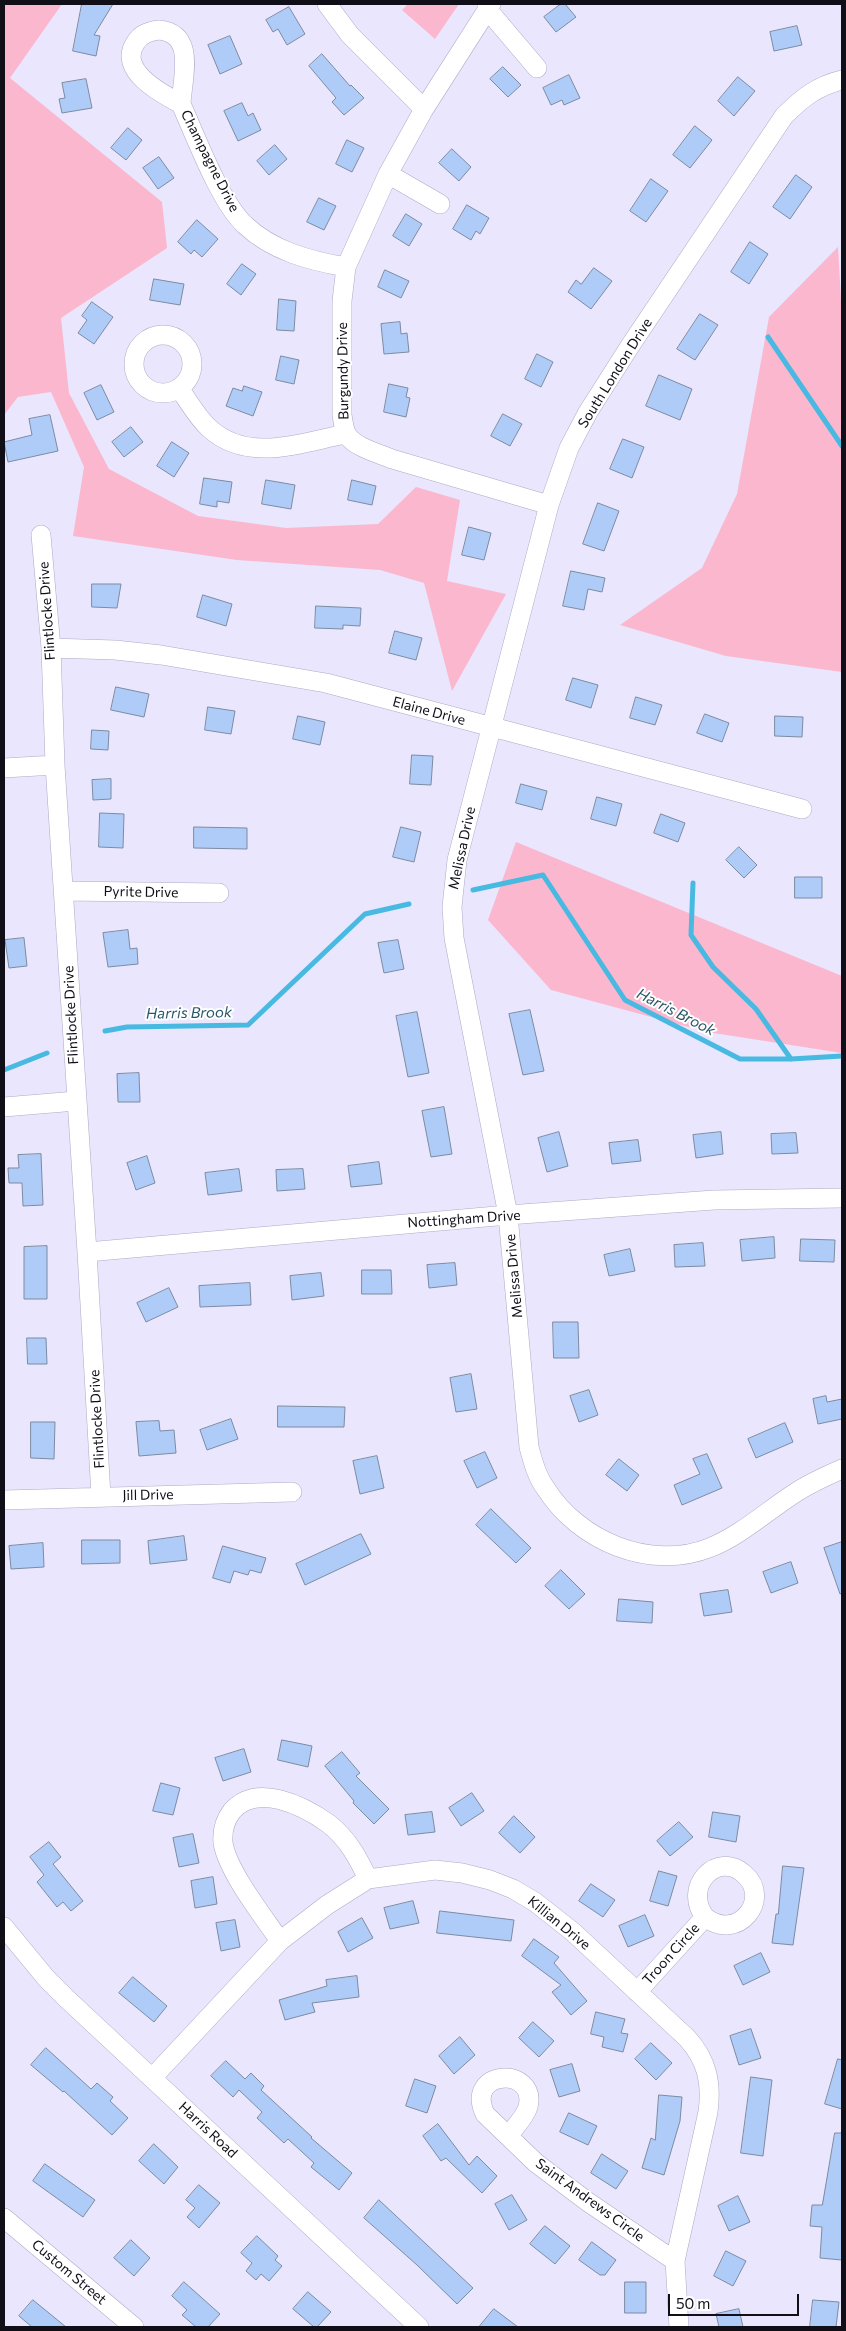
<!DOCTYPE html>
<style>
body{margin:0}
#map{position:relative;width:846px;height:2331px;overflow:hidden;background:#e9e6fd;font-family:Commissioner,sans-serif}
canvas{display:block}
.frame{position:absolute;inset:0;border:5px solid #100f18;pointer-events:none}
.scale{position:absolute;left:668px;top:2294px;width:131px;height:22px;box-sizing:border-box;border:2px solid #100f18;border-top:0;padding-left:6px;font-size:15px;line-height:18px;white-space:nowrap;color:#100f18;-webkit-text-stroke:4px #fff;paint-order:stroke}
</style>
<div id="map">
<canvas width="846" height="2331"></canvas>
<div class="frame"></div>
<div class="scale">50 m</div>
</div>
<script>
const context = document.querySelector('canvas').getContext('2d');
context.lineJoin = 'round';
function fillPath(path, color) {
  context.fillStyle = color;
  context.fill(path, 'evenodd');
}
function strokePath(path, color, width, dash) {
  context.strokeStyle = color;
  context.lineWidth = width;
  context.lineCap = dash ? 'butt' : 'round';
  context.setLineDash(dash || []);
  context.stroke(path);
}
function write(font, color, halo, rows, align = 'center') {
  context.font = font + ' Commissioner,sans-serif';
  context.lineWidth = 4;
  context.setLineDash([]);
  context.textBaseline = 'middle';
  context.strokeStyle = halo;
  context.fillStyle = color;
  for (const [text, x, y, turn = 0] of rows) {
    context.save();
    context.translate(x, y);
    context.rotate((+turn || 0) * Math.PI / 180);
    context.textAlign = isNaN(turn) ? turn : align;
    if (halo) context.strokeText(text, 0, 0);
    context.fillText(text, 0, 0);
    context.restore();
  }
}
const green = new Path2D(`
 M4 4H62L10 78 162 202 167 248 61 318 69 393 109 469 198 516 286 528 378 524 416 487 460 500 447 581 506 594 452 691 424 583 380 570 237 560 73 536 84 467 51 392 18 397 4 415Z
 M408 4H459L435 39 402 10Z
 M838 247 842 318V672L726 656 620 625 702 568 737 494 769 317Z
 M516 842 842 976V1053L707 1032 551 990 488 920Z`);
const stream = new Path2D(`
 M768 337 842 446
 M693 883 691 935 713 967 756 1009 791 1059
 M473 890 543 875 625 1000 740 1059H791L842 1056
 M105 1031 127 1027 248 1025 365 914 409 904
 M4 1070 47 1053`);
const building = new Path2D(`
 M82 4H113L94 35 100 36 96 56 73 51Z
 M561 4H565L576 17 556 32 544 17Z
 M289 7 305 34 287 45 278 29 273 32 266 20Z
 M797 26 802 45 774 51 770 32Z
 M230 36 242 64 220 74 208 45Z
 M322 54 350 86 351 85 364 98 344 115 332 102 336 98 309 66Z
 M503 67 521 85 508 97 490 79Z
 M569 75 580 98 564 105 562 100 551 105 543 88Z
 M738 77 755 91 734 116 718 101Z
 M86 79 92 108 62 113 59 99 65 98 62 83Z
 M242 103 248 116 253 113 261 130 238 141 224 111Z
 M695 126 712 140 690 168 673 155Z
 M128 128 142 140 126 160 111 148Z
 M347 140 364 148 352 172 336 164Z
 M275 145 287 159 269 175 257 161Z
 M452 149 471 167 459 181 439 163Z
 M159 157 174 178 158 189 143 168Z
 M796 175 812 187 790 219 773 207Z
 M651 179 668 191 646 222 630 211Z
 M319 198 336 206 324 230 307 222Z
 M467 205 489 218 480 234 476 231 471 240 453 229Z
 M406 214 422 224 409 246 393 236Z
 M197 220 218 239 202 257 194 250 191 254 178 242Z
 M750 242 768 254 749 284 731 272Z
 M242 264 256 274 241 295 227 284Z
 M594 268 612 281 591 309 568 292 576 280 581 284Z
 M385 270 409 281 401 298 378 287Z
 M154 279 184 284 180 305 150 300Z
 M279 299 296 301 294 331 277 330Z
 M92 302 113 317 94 344 78 333 87 320 82 316Z
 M700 314 718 325 695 360 677 349Z
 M400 322 401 334 407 333 409 352 384 354 381 324Z
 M537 354 553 362 541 387 525 379Z
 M281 356 299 360 294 384 276 380Z
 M659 375 692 389 680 420 646 406Z
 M389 384 408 388 406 397 410 398 406 417 384 412Z
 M101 385 114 412 97 420 84 393Z
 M244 386 262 392 253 416 226 406 233 388 242 391Z
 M503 414 522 424 510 446 491 436Z
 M50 415 58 451 8 462 4 442 32 435 29 419Z
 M131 427 143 442 124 457 112 442Z
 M623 439 644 447 632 478 610 469Z
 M172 442 189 453 174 477 157 466Z
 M204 478 232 482 229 503 217 501V507L200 504Z
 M266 480 295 485 291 509 262 504Z
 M352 480 376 486 372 505 348 500Z
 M598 503 619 511 604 551 583 544Z
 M469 527 491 533 484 560 462 555Z
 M571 571 605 578 602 592 588 589 584 610 563 606Z
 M92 584H121L117 608 92 607Z
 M203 595 232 604 226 626 197 617Z
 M316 606 361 608 360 626 343 625V629L315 628Z
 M395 631 422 638 416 660 389 653Z
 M573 678 598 685 591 708 566 700Z
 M116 687 149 694 144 717 111 710Z
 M636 697 662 705 655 725 630 718Z
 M208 707 235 711 231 734 205 730Z
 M705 714 729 723 722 742 697 733Z
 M298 716 325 722 320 745 293 739Z
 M775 716 803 717 802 737 775 736Z
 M92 730 109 731 108 750 91 749Z
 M412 755 433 756 431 785 410 784Z
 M111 779V799L93 800 92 780Z
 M521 784 547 791 542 810 516 803Z
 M597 797 622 804 616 826 591 819Z
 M100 813 124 814 123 848 99 847Z
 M661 814 685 823 678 842 654 833Z
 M194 827 247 828V849L194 848Z
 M401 827 421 832 414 862 393 857Z
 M739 847 757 865 744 878 726 860Z
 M795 877H822V898H795Z
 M128 930 130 949 137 948 138 964 108 967 103 933Z
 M24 938 27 966 9 968 5 940Z
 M398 940 404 969 384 973 378 943Z
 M530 1010 544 1071 523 1075 509 1014Z
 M417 1012 429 1073 408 1077 396 1016Z
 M139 1073 140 1102H118L117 1074Z
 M444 1107 452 1154 431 1157 422 1111Z
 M559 1132 568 1166 547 1172 538 1138Z
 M721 1132 723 1154 696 1158 693 1135Z
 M796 1133 798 1153 772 1154 771 1134Z
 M638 1140 641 1161 612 1164 609 1143Z
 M41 1154 43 1205 23 1206 22 1183H9L8 1168H19L18 1155Z
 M147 1156 155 1183 136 1190 127 1163Z
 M379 1162 382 1184 351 1187 348 1166Z
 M239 1169 242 1191 208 1195 205 1173Z
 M303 1169 305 1189 277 1191 276 1170Z
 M774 1237 775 1258 742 1261 740 1240Z
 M801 1239 835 1240 834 1262 800 1261Z
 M703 1243 705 1266 675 1267 674 1245Z
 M47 1246V1299H24V1247Z
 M630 1249 635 1271 609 1276 604 1255Z
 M455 1263 457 1285 429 1288 427 1265Z
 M362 1270H391L392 1294H362Z
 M321 1273 324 1296 292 1300 290 1276Z
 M250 1283 251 1305 200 1307 199 1286Z
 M169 1288 178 1307 146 1322 137 1303Z
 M553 1322H578L579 1358H554Z
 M27 1338H46L47 1364H28Z
 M471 1374 477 1409 456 1412 450 1378Z
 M589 1390 598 1415 579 1422 570 1396Z
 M826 1396 827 1402 842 1399V1419L818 1424 813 1399Z
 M278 1406 345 1407 344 1427H278Z
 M231 1419 238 1439 207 1450 200 1430Z
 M159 1421 160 1431 174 1430 176 1453 139 1456 136 1422Z
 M31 1422H55L54 1459 31 1458Z
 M785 1423 793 1442 756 1458 748 1439Z
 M485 1452 497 1478 477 1488 464 1461Z
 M707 1454 722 1488 682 1505 674 1485 700 1474 693 1459Z
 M377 1456 384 1488 360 1494 353 1461Z
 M619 1459 639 1475 627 1491 606 1475Z
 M491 1509 531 1548 516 1563 476 1525Z
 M361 1534 371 1554 305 1585 296 1564Z
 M184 1536 187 1560 150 1564 148 1541Z
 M82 1540H120V1563L82 1564Z
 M842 1542V1593L840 1594 824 1548Z
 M43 1543 44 1567 11 1569 9 1546Z
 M223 1546 266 1558 261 1573 250 1570 248 1575 234 1571 230 1583 213 1578Z
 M791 1562 798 1583 771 1593 763 1572Z
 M561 1570 585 1594 569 1609 545 1586Z
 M728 1590 732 1612 704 1616 700 1594Z
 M619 1599 653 1602 652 1623 617 1621Z
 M282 1740 312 1746 308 1767 278 1760Z
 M244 1749 251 1772 223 1781 215 1758Z
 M342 1752 360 1773 356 1776 389 1809 374 1824 353 1803 354 1801 325 1766Z
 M161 1783 180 1788 173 1815 153 1811Z
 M472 1793 484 1811 461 1826 449 1808Z
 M432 1812 435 1832 408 1835 405 1815Z
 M713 1812 740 1816 736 1842 709 1837Z
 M514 1816 535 1837 520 1853 499 1833Z
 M679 1822 693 1837 670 1856 657 1841Z
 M193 1834 199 1863 179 1867 173 1838Z
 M49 1842 61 1857 53 1864 83 1901 71 1911 63 1902 57 1907 37 1882 44 1875 30 1857Z
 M783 1866 804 1868 793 1945 772 1943 776 1914H778Z
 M659 1871 677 1876 668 1906 650 1901Z
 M213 1877 217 1904 195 1908 191 1881Z
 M591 1884 615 1900 603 1917 579 1901Z
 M413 1901 419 1923 390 1929 384 1908Z
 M440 1911 514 1920 511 1941 437 1933Z
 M645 1915 654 1936 628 1947 619 1926Z
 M362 1918 373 1938 348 1952 338 1932Z
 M235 1920 240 1947 221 1951 216 1923Z
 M534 1939 559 1957 554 1963 587 2001 571 2015 552 1992 561 1985 522 1956Z
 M761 1953 770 1972 743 1985 734 1966Z
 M357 1976 359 1997 312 2003 315 2012 285 2020 279 2000 327 1986 326 1980Z
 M133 1977 167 2006 154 2022 119 1993Z
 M596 2012 625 2019 621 2033 628 2034 623 2052 602 2047 604 2037 591 2034Z
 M533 2022 554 2041 539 2057 519 2038Z
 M751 2029 761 2058 739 2065 730 2036Z
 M460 2037 475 2055 454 2074 439 2056Z
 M651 2043 672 2063 656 2080 635 2059Z
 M46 2048 91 2089 97 2083 113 2097 110 2101 128 2118 112 2135 64 2091 63 2092 31 2065Z
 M838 2059 842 2060V2109L825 2104Z
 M226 2061 245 2079 251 2073 264 2086 261 2090 312 2137 311 2138 352 2173 339 2190 311 2167 314 2163 288 2139 284 2143 257 2118 262 2112 239 2090 233 2097 211 2076Z
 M572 2064 580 2091 559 2097 550 2070Z
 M751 2077 772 2080 763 2156 741 2153Z
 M415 2079 436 2086 427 2113 406 2106Z
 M659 2095 682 2097 680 2121 664 2175 642 2168 651 2138 655 2140Z
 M569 2113 597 2126 588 2145 560 2132Z
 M438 2124 469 2165 477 2156 497 2176 482 2193 446 2158 441 2161 423 2136Z
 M835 2133H842V2260L820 2258 822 2227 810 2226 812 2205H822Z
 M154 2144 178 2167 164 2184 139 2161Z
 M602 2154 628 2171 616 2189 591 2173Z
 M45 2164 95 2200 83 2217 33 2181Z
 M199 2185 220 2203 199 2228 187 2217 195 2208 186 2200Z
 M512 2195 527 2220 509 2230 495 2204Z
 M738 2196 750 2222 729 2231 718 2206Z
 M379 2200 473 2288 457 2304 417 2265 364 2218Z
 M545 2226 570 2246 555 2264 530 2244Z
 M257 2236 278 2256 275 2260 282 2266 269 2281 261 2274 256 2280 246 2271 252 2263 241 2253Z
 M131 2240 150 2258 134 2276 114 2258Z
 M592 2242 616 2260 605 2275H600L579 2260Z
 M726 2251 746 2261 733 2286 714 2276Z
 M184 2282 220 2314 208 2327H196L182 2315 187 2310 172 2296Z
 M625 2282H646V2313H625Z
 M308 2292 331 2312 317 2327H314L293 2309Z
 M33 2300 66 2327H32L19 2316Z
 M813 2300 839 2302 836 2327H810Z
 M494 2309 518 2327H479Z
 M739 2309 743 2327H719L716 2314Z`);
const minor = new Path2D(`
 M327 4 350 35 424 109
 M491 4 424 109 388 174 346 267 342 301V415C343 421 344 430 347 435 356 448 378 453 392 459L549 505
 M487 9 537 68
 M159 30C197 34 182 79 181 104 162 94 116 70 136 42 141 34 150 31 159 30Z
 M842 80C817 86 802 98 784 116L630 346 588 412 569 448 549 505 457 860 452 907 454 938 508 1215 529 1447C533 1462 537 1477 546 1489 579 1541 650 1571 709 1548 740 1536 767 1511 795 1493 810 1483 826 1476 842 1469
 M181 104C196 137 220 202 245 225 272 251 311 261 346 267
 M388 174 440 204
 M134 364a29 29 0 1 1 58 0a29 29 0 1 1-58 0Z
 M179 388C189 402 197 417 209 428 248 464 302 442 346 434
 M41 535 51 648 55 765 87 1252 101 1496
 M51 648 115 650 161 655 326 683 802 809
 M4 768 55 765
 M64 891 219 893
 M4 1107 76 1101
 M87 1252 508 1215 714 1200 842 1198
 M4 1500 292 1492
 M4 1927 46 1978 67 1999 419 2327
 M280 1941C263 1916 228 1872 223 1843 222 1831 225 1820 232 1811 257 1782 304 1806 329 1824 348 1839 358 1858 368 1879
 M637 1992 705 1917C737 1943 773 1899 744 1874 717 1850 682 1887 705 1917
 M152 2078 280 1941 327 1905 368 1879 435 1870 462 1873 490 1880 513 1889 535 1902 573 1932 687 2038C707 2060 712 2083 708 2112L675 2261 679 2327
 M508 2136C515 2127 525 2117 528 2107 538 2066 464 2069 485 2114L536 2163 588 2202 675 2261
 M4 2218 134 2327`);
const streetNames = [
 ["Champagne Drive",210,161,63],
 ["Burgundy Drive",343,371,-91],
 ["South London Drive",615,373,-58],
 ["Flintlocke Drive",47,611,-94],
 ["Elaine Drive",429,711,15],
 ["Melissa Drive",462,848,-78],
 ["Pyrite Drive",141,892,1],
 ["Flintlocke Drive",71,1015,-93],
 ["Nottingham Drive",464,1219,-4],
 ["Melissa Drive",514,1276,-95],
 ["Flintlocke Drive",97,1419,-93],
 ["Jill Drive",148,1495,-1],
 ["Killian Drive",559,1923,39],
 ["Troon Circle",671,1954,-48],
 ["Harris Road",208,2130,43],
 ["Saint Andrews Circle",590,2200,36],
 ["Custom Street",69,2272,40]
];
const waterNames = [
 ["Harris Brook",676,1012,27],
 ["Harris Brook",189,1013,-1]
];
fillPath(green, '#fbb7ce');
strokePath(stream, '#48b9e1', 5);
fillPath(building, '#afccf8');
strokePath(building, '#7c8ba1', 1);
strokePath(minor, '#adaac5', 20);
strokePath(minor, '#fff', 19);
write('14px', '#100f18', '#fff', streetNames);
write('italic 15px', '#285768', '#fff', waterNames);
</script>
